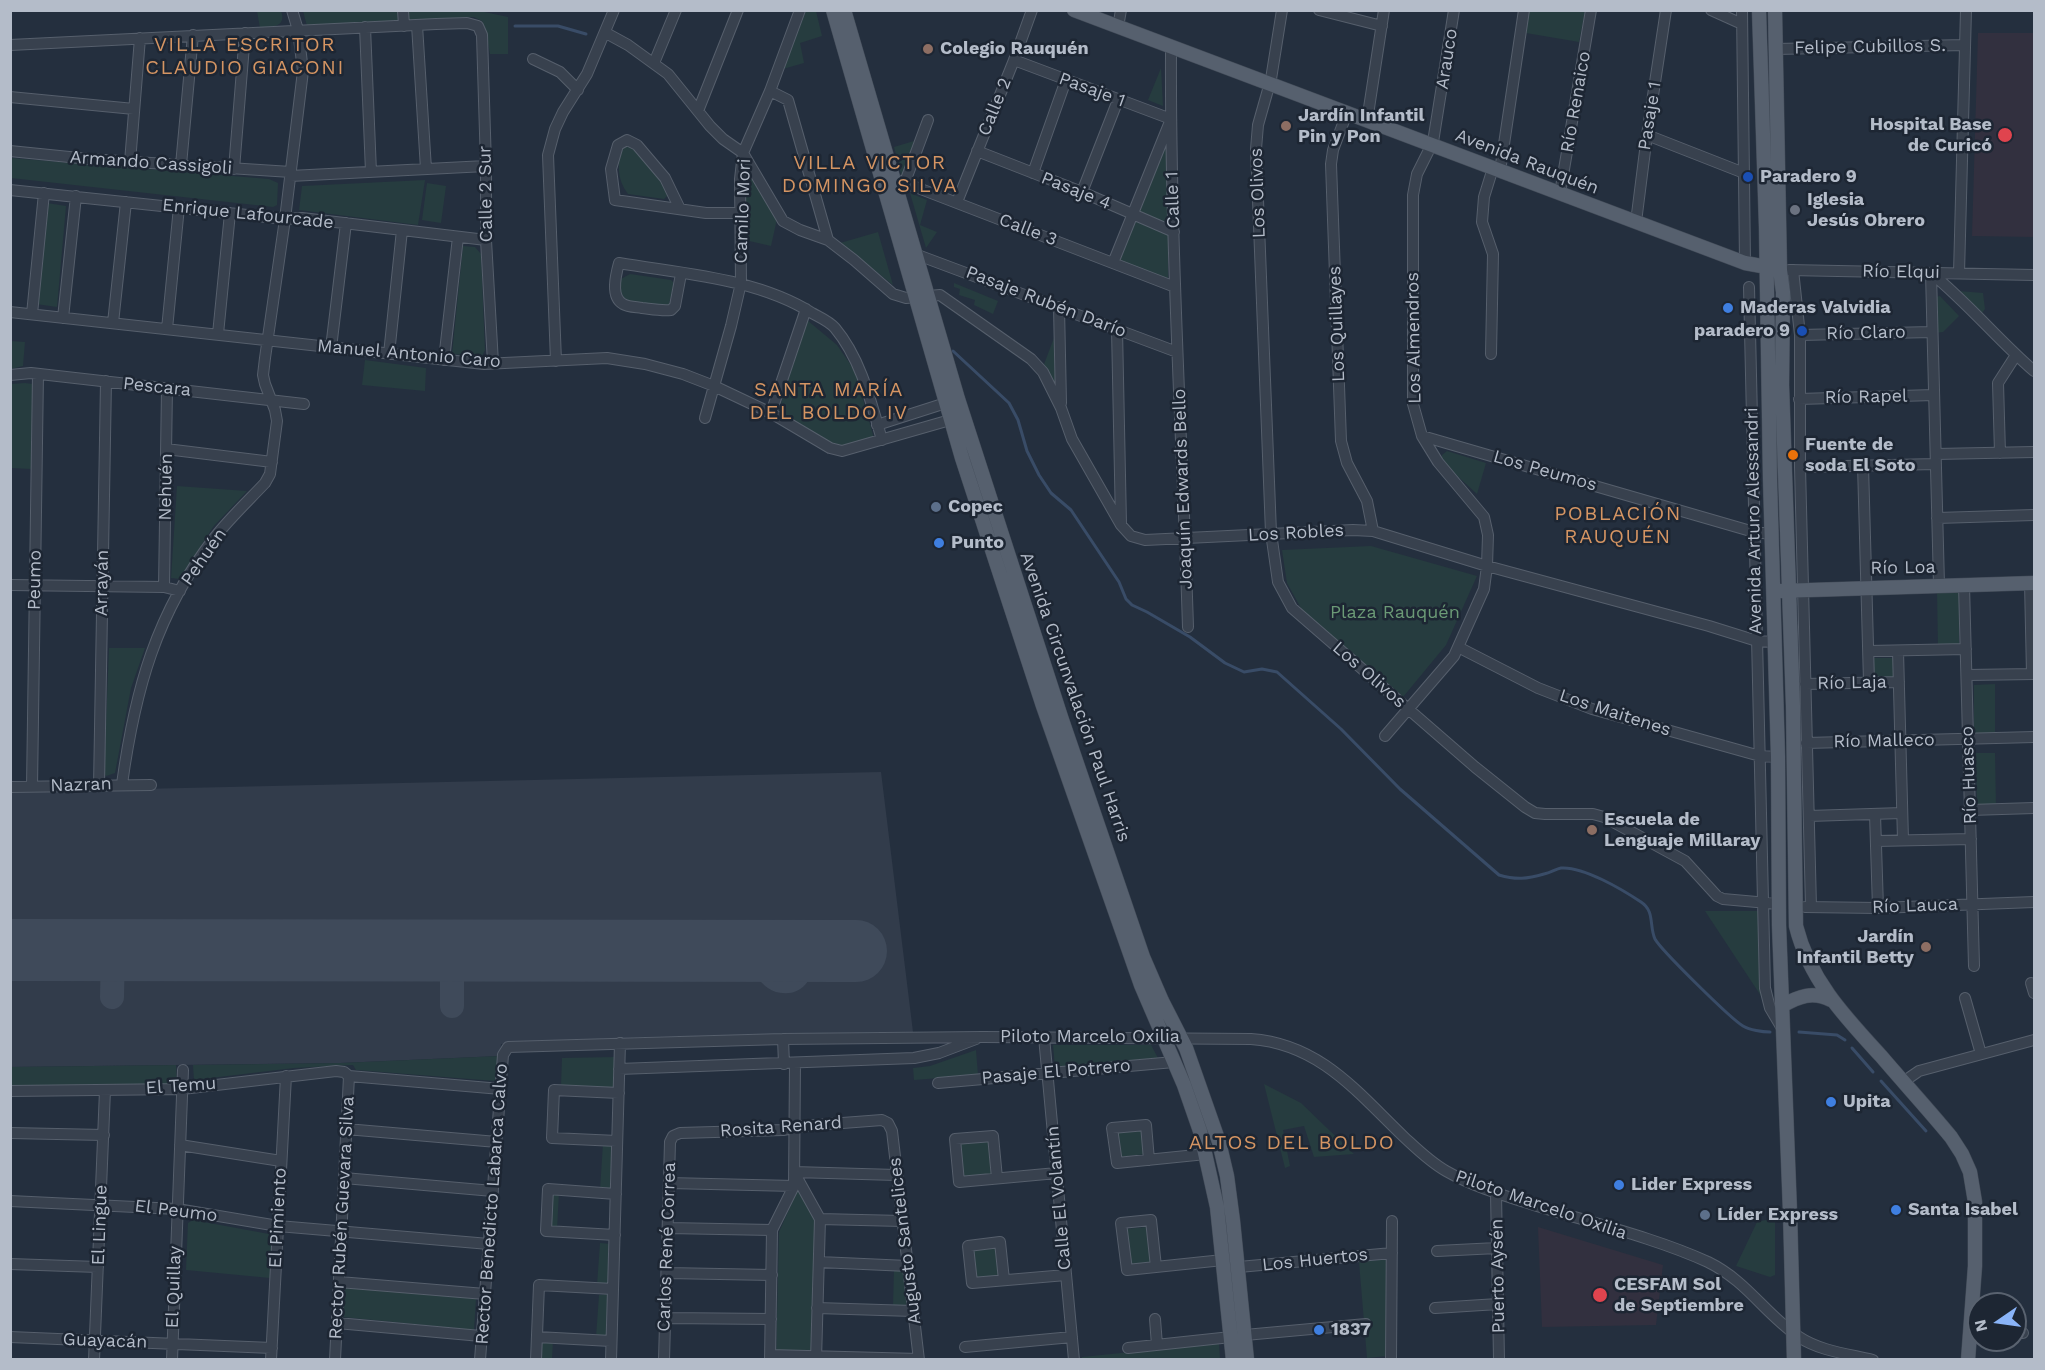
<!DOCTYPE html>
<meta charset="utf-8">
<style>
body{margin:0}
#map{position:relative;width:2045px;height:1370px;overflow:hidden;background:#242f3e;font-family:"Work Sans",sans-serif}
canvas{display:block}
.frame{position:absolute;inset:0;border:12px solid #b4bcc9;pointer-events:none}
.north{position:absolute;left:1967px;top:1292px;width:60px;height:60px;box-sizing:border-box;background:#1d2633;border:2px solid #59626f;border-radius:50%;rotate:257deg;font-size:16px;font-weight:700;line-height:24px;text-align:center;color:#b4bcc9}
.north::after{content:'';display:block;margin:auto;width:21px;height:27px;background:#8ab4f8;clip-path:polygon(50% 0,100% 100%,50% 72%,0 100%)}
</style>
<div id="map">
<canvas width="2045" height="1370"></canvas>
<div class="frame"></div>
<div class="north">N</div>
</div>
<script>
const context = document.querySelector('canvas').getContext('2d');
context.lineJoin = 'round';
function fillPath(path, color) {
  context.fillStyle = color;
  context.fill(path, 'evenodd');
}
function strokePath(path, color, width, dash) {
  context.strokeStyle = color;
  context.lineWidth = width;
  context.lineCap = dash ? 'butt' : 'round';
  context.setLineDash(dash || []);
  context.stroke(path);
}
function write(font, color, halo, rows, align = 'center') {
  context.font = font + ' "Work Sans",sans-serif';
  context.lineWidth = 5;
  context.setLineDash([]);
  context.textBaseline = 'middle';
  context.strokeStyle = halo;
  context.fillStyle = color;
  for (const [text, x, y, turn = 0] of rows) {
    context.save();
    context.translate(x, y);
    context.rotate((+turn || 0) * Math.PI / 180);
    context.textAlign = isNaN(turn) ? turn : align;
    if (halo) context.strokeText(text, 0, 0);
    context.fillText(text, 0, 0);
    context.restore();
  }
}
const medical = new Path2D(`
 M1978 33H2034V237L1972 236Z
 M1538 1227 1663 1265 1656 1325 1542 1327Z`);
const airport = new Path2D(`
 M881 772 913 1032 642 1037 501 1044 500 1056 341 1063 11 1067 10 792Z`);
const green = new Path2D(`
 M475 10 508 17V54H490L486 32 482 21 474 17 307 26 303 11Z
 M257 11H281C287 27 272 27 260 28Z
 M806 11H816L822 36 800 43 804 63 783 69Z
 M1529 11H1585L1579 42 1526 33Z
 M1161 68 1163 106 1148 100Z
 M1167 136 1169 226 1138 213Z
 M914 141 902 178 894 147Z
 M624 146 633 147 669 189 667 196 664 199 628 194C617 180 616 162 624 146Z
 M11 158 269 179 278 183 277 205 273 207 11 178Z
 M752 178 777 219 771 246 745 240V180Z
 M425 180 418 225 299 210 302 186Z
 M427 183 446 186 441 223 422 220Z
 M910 193 927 200 920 225 937 232 926 248Z
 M47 203 66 206 57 307 36 304Z
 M1136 218 1168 232V279L1119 260Z
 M878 232 893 285 840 243Z
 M463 246 475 247 481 254 485 350 482 356 452 354Z
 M630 274 671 280 674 283 669 304 663 308 632 302 625 300 621 294V279Z
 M954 283 998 301 993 314 974 305 975 300 959 295 960 289 954 287Z
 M1959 291 1983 293 1985 309 1980 316Z
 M1940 296 1959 316 1943 332 1935 333V297Z
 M807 320 837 345 855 371 875 442 844 450 778 413Z
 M1055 335 1056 397 1043 367Z
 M11 341 25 342 23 366 11 369Z
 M365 360 426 368 425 391 362 385Z
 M25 383 33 384 31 469 11 468V384Z
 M1447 451 1486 463 1477 494 1442 462V455Z
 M177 486 247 491 213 527 180 579 171 578Z
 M1371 546 1477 576 1446 645 1403 697 1302 610 1287 583 1282 550Z
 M1937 592H1959V646L1938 647Z
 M109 648H145L131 688 115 773 106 776 104 774Z
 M1874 658H1895V679H1874Z
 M1995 684V738L1974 739V685Z
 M1976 753H1995L1996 807 1977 808Z
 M1705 911H1759L1761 996Z
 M1053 1045H1151L1158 1058 1055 1068Z
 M976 1050 978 1075 914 1080 913 1068 930 1066Z
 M500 1056 495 1081 356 1070 353 1065 294 1068 194 1080 193 1065 341 1063Z
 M616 1057 614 1089 561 1085 562 1058Z
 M176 1065 177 1084 11 1086 10 1067Z
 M1264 1084 1301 1103 1354 1154 1314 1157 1304 1126 1283 1130 1290 1166 1285 1168Z
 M1143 1127 1146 1154 1119 1157 1116 1130Z
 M990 1139 993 1176 962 1179 959 1142Z
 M603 1143H612L610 1191 600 1190Z
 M800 1185 816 1222 812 1359 776 1360 779 1232Z
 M550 1191 559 1192 557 1230 548 1229Z
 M1770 1219 1775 1221V1275L1770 1277 1736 1266 1757 1222Z
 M193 1220 269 1234 272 1236 270 1278 186 1270 188 1223Z
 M1147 1227 1152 1263 1131 1265 1127 1229Z
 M600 1243 611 1244 610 1286 597 1285Z
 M998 1246 1001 1277 975 1280 971 1249Z
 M1388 1259 1387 1356 1367 1358 1359 1262Z
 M894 1268 903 1269 907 1306H893Z
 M345 1287 476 1298 474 1330 343 1317Z
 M610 1294 607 1337H596L599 1295Z
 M538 1339 553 1340 552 1359 537 1360Z
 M1219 1343 1220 1359 1082 1360V1357Z`);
const stream = new Path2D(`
 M515 26H558L586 34
 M953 351 1009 403 1018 420 1027 451 1039 475 1051 493 1071 510 1119 582 1126 599 1132 605 1147 612 1190 637 1225 663 1244 672 1262 669 1277 672 1341 729 1400 789 1499 875C1516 880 1527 879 1544 874 1550 873 1556 869 1561 868 1583 866 1623 890 1641 902 1655 911 1649 926 1655 939 1661 950 1731 1019 1743 1026 1750 1030 1762 1032 1770 1032
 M1799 1032 1837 1035 1845 1040
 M1852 1048 1873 1072
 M1881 1081 1926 1131`);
const taxiway = new Path2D(`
 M739 951C747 953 754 957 760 963 767 969 771 979 782 981 800 984 804 964 799 951
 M112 997 113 950
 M452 1006V950`);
const runway = new Path2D(`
 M10 950 856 951`);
const minor = new Path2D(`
 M403 10 404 26
 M1282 10 1271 79 1258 125 1256 149 1271 533 1278 582 1292 608 1475 767 1525 807 1535 813 1545 814H1593L1604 817 1685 861 1717 896 1723 899 1779 904
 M1319 10 1382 26
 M1711 10 1742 24
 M1742 10 1745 263
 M417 25 426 169
 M365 27 371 172
 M1118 27 1121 10
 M606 33 628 45 668 74 710 126 723 139 743 153 783 221 800 230 828 240 854 260 893 294 906 298 940 295 1031 359 1043 372 1061 408 1072 439 1121 525 1131 536 1145 540 1353 530 1373 531 1487 566 1709 626 1757 641 1775 642
 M10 45 436 24 467 23 478 26 482 35 486 166V240L493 363
 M1171 47C1170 241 1182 434 1188 627
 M1776 49 1965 45
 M533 59 560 72 578 90
 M1014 60 1171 119 1113 263
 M654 63 676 10
 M770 91 788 100 828 240
 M10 97 134 109
 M698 111 738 10
 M1347 113 1333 150 1331 164 1341 441 1347 463 1367 501 1373 531
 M1367 121 1384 10
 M1647 135 1744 173
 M10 151 89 159 291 172
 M977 151 1082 192 1174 232
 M130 162 140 38
 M181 165 193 35
 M234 169 245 33
 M1500 171 1524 10
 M1033 173 1066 80
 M290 176 486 166
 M887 176 1175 287
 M905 182 928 120
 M10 190 285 219 302 218 486 240
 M1082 192 1118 100
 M1560 193 1591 10
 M957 202 1014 60 1032 10
 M680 209 665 178 637 145 627 140 618 145 611 169 615 200 706 213H741
 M1636 222 1647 135 1666 10
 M915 254 1177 352
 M1789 270 2034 275
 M1793 270 1800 335V467L1811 907
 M1931 273 1939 585
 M1931 273C1968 303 1998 340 2034 371
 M1959 273 1966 10
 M681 274 675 306 671 310C661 311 651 309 642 308 636 307 628 307 623 304 610 297 616 274 619 263 683 274 756 278 812 313 819 317 829 321 835 328 861 359 871 402 882 440
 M1749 287 1765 988 1770 1008 1783 1030
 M1059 307 1061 403
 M10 312 484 364 607 358 645 364 683 374 714 386 771 413 830 448 842 451 957 418
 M32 314 44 193
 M63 318 76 196
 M113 323 126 202
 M167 329 179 207
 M1117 329 1121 524
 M218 334 230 213
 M1800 335 1932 332
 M331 348 346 223
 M389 354 402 230
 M1491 354 1493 254 1482 222 1484 197 1493 168
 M444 360 458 237
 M556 361 548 155 555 129 563 112 587 74 614 10
 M10 375 31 373 304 404
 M1799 399 1934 395
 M771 413 806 309
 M705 418 731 326 741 283 740 179 743 153 770 91 800 10
 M877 425 952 401
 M1422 436 1754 532 1772 534
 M166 449 272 462
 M2000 453 1998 383 2016 355
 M1936 454 2034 452
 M1863 465 1869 682
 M1800 467 1936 464
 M1937 518 2034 515
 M2030 583 2032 674
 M10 585 164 587 180 591
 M1964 585 1974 966
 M164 587 167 388
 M1458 647 1538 688 1592 709 1760 756 1778 757
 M1869 651 1966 649
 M1898 651 1903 840
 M1967 675 2034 674
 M1805 684 1899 682
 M1385 736 1454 656 1484 589 1487 566 1488 535 1484 517 1438 462 1422 436 1413 404V195L1417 174 1433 142 1454 10
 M1806 743 2034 737
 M122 784C135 690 156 613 215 537 230 518 248 501 265 483L270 474 277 421 275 410 265 384 263 375 265 358 285 219 303 71 298 30 292 10
 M99 786 106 381
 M10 787 151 785
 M32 787 38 374
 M1970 810 2034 808
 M1875 814 1878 908
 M1809 816 1902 813
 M1876 841 1971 839
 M1805 907 1878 908 2034 902
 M2031 983 2034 993
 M1965 998 1981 1054
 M1044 1037 1074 1360
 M783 1039 784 1064
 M619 1069 914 1058 939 1053 976 1039
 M1903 1082 1919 1071 2034 1040
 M938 1083 1174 1062
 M10 1091 182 1089 336 1071 344 1072 349 1076 501 1089
 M346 1129 497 1142
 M10 1133 104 1135
 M617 1141 552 1138 554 1090 619 1093
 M180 1145 281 1161
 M1149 1160 1146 1125 1112 1128 1117 1163 1206 1154
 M794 1172 896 1175
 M795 1174 820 1219 816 1360
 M344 1178 493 1191
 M997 1178 993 1136 955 1139 959 1182 1057 1173
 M669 1183 794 1186
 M1496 1193 1499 1360
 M10 1201 177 1209 278 1226 489 1244
 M820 1219 902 1221
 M668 1228 772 1230
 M615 1235 546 1231 548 1189 616 1194
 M1437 1251 1497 1248
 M819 1262 908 1266
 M10 1264 98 1267
 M1156 1267 1151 1220 1121 1223 1127 1270 1223 1260
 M1239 1267 1392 1253
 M667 1273 772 1275
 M1004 1280 1000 1242 968 1246 972 1283 1066 1275
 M339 1282 485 1294
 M817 1308 913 1311
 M1435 1308 1498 1304
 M665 1318 771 1319
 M1155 1319 1157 1345
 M337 1323 481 1336
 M2015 1333H2023
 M1245 1335 1366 1324
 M10 1337 272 1348
 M537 1337 611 1341
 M965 1347 1072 1337
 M1128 1348 1231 1337
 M770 1355 919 1359
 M94 1360 105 1090
 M172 1360 183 1070
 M271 1360 286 1076
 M335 1360 349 1076
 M480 1360 503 1055 508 1047 783 1039 983 1037 1251 1039C1320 1044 1357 1092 1404 1137 1417 1149 1430 1162 1446 1171 1472 1186 1502 1195 1531 1204 1588 1222 1653 1237 1708 1262 1747 1281 1765 1314 1799 1337 1820 1351 1848 1354 1873 1360
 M536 1360 539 1285 613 1289
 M611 1360 620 1043
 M664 1360 670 1142 673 1136 680 1133 783 1130 803 1126 882 1120 888 1123 892 1131 919 1360
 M770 1360 772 1230 794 1186 795 1064
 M1391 1360 1392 1221`);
const major = new Path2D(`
 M833 10 962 458 1043 706 1141 985 1184 1085 1200 1131 1217 1207 1233 1360
 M844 10 958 399 1061 717 1143 957 1162 1001 1186 1048 1219 1142 1227 1176 1233 1221 1247 1360
 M1074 10 1745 263 1767 267
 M1759 10 1766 227 1770 479 1778 757 1779 925 1790 1212 1794 1360
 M1775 10 1780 270 1783 292 1782 385 1793 706 1796 926C1809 979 1845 1017 1881 1056 1904 1083 1928 1109 1951 1137L1962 1154 1970 1172 1975 1202V1266L1968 1360
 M1779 591 2034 583
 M1782 1006C1799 996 1813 991 1831 1000`);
const markers = [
 [928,49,6,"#8d6e63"],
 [1286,126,6,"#8d6e63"],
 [2005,135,8,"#e0444e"],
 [1748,177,6,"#1a4fb4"],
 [1795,210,6,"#6b7280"],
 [1728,308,6,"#3f7fe0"],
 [1802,331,6,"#1a4fb4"],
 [1793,455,6,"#e8710a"],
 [936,507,6,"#5c6f8a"],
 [939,543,6,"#3f7fe0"],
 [1592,830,6,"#8d6e63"],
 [1926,947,6,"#8d6e63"],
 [1831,1102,6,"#3f7fe0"],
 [1619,1185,6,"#3f7fe0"],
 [1896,1210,6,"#3f7fe0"],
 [1705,1215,6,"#5c6f8a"],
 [1600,1295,8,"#e0444e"],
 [1319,1330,6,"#3f7fe0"]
];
const streetNames = [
 ["Felipe Cubillos S.",1870,47,-1],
 ["Arauco",1447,59,-81],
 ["Pasaje 1",1092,90,20],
 ["Río Renaico",1576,102,-80],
 ["Calle 2",995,107,-68],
 ["Pasaje 1",1650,116,-81],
 ["Avenida Rauquén",1527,162,21],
 ["Armando Cassigoli",151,163,4],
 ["Pasaje 4",1076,191,22],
 ["Los Olivos",1258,193,-92],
 ["Calle 2 Sur",486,194,-91],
 ["Calle 1",1173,200,-92],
 ["Camilo Mori",743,211,-88],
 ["Enrique Lafourcade",248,214,6],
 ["Calle 3",1028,230,21],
 ["Río Elqui",1901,272,1],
 ["Pasaje Rubén Darío",1046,302,21],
 ["Los Quillayes",1337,324,-92],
 ["Río Claro",1866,333,-1],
 ["Los Almendros",1414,338,-91],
 ["Manuel Antonio Caro",409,354,5],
 ["Pescara",157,387,6],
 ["Río Rapel",1866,397,-1],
 ["Los Peumos",1545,471,16],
 ["Nehuén",166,487,-89],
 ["Joaquín Edwards Bello",1183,489,-92],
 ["Avenida Arturo Alessandri",1754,521,-91],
 ["Los Robles",1296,533,-3],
 ["Pehuén",204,557,-55],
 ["Río Loa",1903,568,-1],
 ["Peumo",35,580,-89],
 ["Arrayán",102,583,-89],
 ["Los Olivos",1369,675,41],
 ["Río Laja",1852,683,-1],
 ["Avenida Circunvalación Paul Harris",1075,697,71],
 ["Los Maitenes",1615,713,18],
 ["Río Malleco",1884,741,-1],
 ["Río Huasco",1969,775,-92],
 ["Nazran",81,785,-2],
 ["Río Lauca",1915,906,-2],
 ["Piloto Marcelo Oxilia",1090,1037],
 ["Pasaje El Potrero",1056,1072,-5],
 ["El Temu",181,1086,-4],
 ["Rosita Renard",781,1127,-4],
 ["Calle El Volantín",1059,1198,-95],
 ["Rector Benedicto Labarca Calvo",492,1204,-86],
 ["Piloto Marcelo Oxilia",1541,1205,19],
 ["El Peumo",176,1211,7],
 ["El Pimiento",278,1218,-87],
 ["Rector Rubén Guevara Silva",342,1218,-87],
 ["El Lingue",100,1225,-88],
 ["Augusto Santelices",905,1241,-97],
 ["Carlos René Correa",667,1247,-88],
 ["Los Huertos",1315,1260,-6],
 ["Puerto Aysén",1498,1276,-91],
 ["El Quillay",174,1287,-88],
 ["Guayacán",105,1341,2]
];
const poiNames = [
 ["Colegio Rauquén",940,49],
 ["Jardín Infantil",1298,116],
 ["Pin y Pon",1298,137],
 ["Hospital Base",1992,125,"right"],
 ["de Curicó",1992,146,"right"],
 ["Paradero 9",1760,177],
 ["Iglesia",1807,200],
 ["Jesús Obrero",1807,221],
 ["Maderas Valvidia",1740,308],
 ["paradero 9",1790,331,"right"],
 ["Fuente de",1805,445],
 ["soda El Soto",1805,466],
 ["Copec",948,507],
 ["Punto",951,543],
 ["Escuela de",1604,820],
 ["Lenguaje Millaray",1604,841],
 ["Jardín",1914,937,"right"],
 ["Infantil Betty",1914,958,"right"],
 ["Upita",1843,1102],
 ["Lider Express",1631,1185],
 ["Santa Isabel",1908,1210],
 ["Líder Express",1717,1215],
 ["CESFAM Sol",1614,1285],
 ["de Septiembre",1614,1306],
 ["1837",1331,1330]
];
const parkNames = [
 ["Plaza Rauquén",1395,613]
];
const neighbourhoodNames = [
 ["VILLA ESCRITOR",245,45],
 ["CLAUDIO GIACONI",245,68],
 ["VILLA VICTOR",870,163],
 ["DOMINGO SILVA",870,186],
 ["SANTA MARÍA",829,390],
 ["DEL BOLDO IV",829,413],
 ["POBLACIÓN",1618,514],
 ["RAUQUÉN",1618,537],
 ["ALTOS DEL BOLDO",1292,1143]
];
fillPath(medical, '#32303f');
fillPath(airport, '#323c4b');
fillPath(green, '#263c3f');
strokePath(stream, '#394c67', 3);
strokePath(taxiway, '#3f4a5a', 24);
strokePath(runway, '#3f4a5a', 62);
strokePath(minor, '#565f6c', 12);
strokePath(major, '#414a57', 15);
strokePath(minor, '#38414e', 10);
strokePath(major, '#56606e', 14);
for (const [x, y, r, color] of markers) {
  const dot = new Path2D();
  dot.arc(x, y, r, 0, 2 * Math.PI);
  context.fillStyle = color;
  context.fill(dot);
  strokePath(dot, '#1d2633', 2);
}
write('18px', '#b4bcc9', '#1d2633', streetNames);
write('bold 18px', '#b4bcc9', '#1d2633', poiNames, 'left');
write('18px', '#6b9a76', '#1d2633', parkNames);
context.letterSpacing = '1.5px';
write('20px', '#d59563', '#1d2633', neighbourhoodNames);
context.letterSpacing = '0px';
</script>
